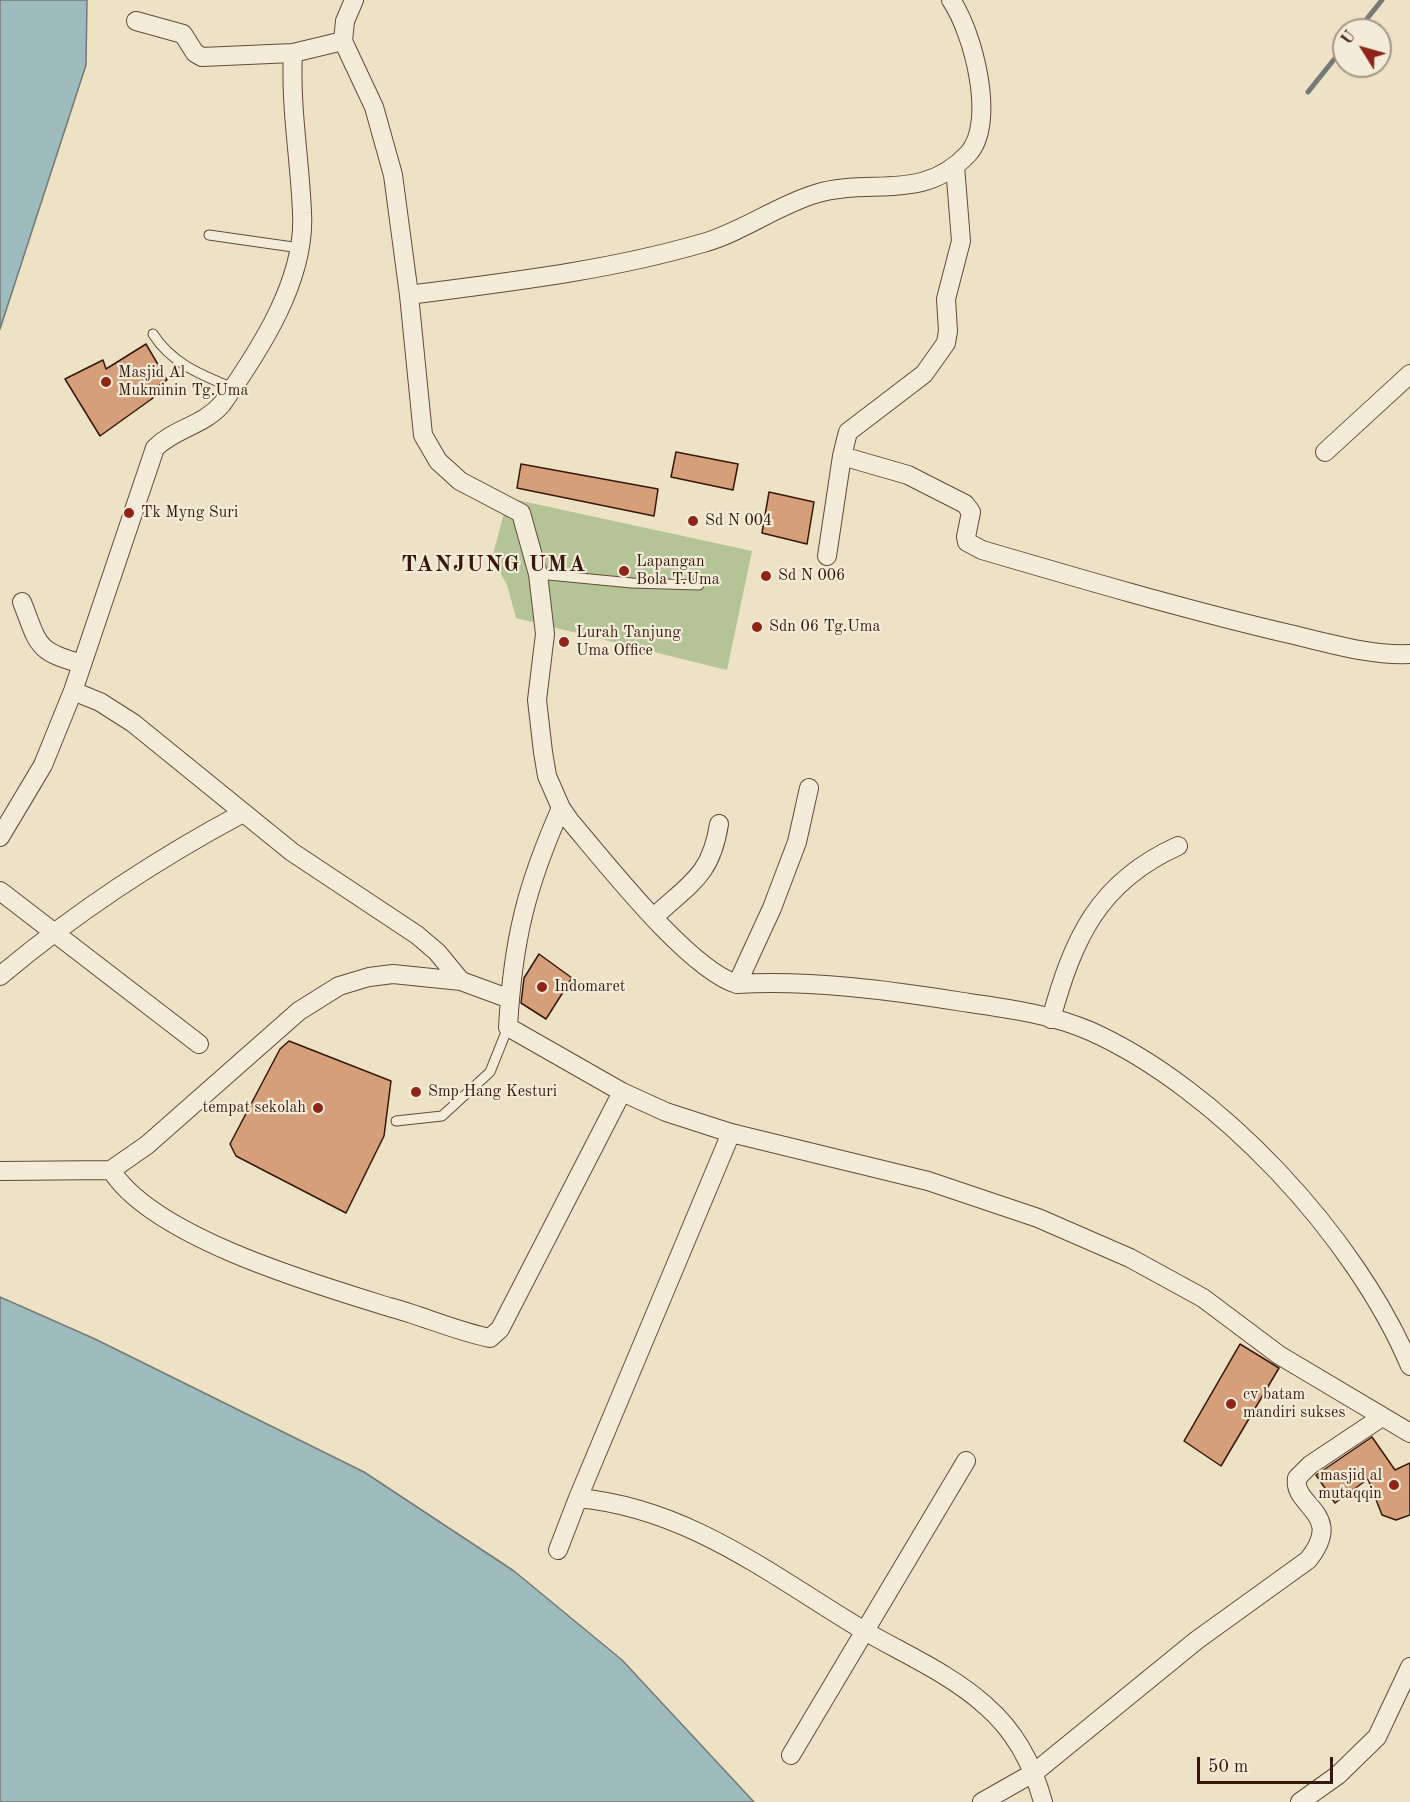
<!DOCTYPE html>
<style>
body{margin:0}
#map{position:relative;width:1410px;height:1802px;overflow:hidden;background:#ede2c3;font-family:"Old Standard TT",serif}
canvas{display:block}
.north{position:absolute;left:1332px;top:18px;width:60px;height:60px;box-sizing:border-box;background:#f3ecd8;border:2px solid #a89786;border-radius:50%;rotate:307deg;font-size:16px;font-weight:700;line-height:24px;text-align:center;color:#37170c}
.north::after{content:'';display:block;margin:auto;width:21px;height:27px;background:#8f2418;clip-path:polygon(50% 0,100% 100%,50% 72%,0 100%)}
.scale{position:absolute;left:1197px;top:1757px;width:136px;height:27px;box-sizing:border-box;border:3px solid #37170c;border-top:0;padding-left:8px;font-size:18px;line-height:21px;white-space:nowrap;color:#37170c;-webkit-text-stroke:4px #f3ecd8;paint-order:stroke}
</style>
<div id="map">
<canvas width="1410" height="1802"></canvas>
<div class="north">U</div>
<div class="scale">50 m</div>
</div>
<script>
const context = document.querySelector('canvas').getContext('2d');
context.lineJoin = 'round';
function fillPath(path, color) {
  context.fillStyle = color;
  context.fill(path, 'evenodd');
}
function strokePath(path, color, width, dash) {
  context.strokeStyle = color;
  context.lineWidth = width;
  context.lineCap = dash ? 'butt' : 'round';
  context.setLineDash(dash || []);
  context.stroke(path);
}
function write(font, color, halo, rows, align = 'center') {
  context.font = font + ' "Old Standard TT",serif';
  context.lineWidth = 4.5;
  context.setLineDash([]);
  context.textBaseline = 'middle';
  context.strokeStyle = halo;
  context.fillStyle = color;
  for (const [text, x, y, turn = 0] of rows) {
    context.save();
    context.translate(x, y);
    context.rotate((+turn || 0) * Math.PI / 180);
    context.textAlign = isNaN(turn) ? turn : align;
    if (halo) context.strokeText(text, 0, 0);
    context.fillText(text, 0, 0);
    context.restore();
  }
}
const green = new Path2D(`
 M508 498 752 551 727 670 516 618 507 585 492 558Z`);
const water = new Path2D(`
 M0 0H87L86 65 0 329Z
 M0 1297 95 1339 364 1472 514 1571 622 1660 754 1802H0Z`);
const stream = new Path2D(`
 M1358 30 1382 0
 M1308 92 1344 47`);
const building = new Path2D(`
 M146 344 167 380 151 391 153 398 100 436 65 379 103 360 106 369Z
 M676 452 738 464 733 490 671 477Z
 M521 464 658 489 654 516 517 488Z
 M769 492 814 502 807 544 762 533Z
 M539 954 572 978 546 1019 521 1003 524 978Z
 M289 1041 391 1081 384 1136 346 1213 236 1156 230 1144 280 1049Z
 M1240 1344 1279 1368 1221 1466 1184 1441Z
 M1372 1437 1395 1470 1410 1463V1515L1396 1520 1382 1515 1368 1479 1335 1503 1316 1475Z`);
const service = new Path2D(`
 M209 235 300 248
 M153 334C172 364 202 375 233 388
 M538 574 632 583 699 585
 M396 1121 442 1116 490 1072 508 1027`);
const minor = new Path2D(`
 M354 0 345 21 343 41 374 107 393 175 409 295 423 435 438 461 460 481 521 513 538 574 545 634 537 700 543 752 547 776 561 808C526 887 513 940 508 1027L622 1092 666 1112 731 1133 928 1181 1038 1218 1130 1258 1203 1298 1279 1355 1410 1433
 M136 21 183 34 195 53 202 57 293 53
 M409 295C508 282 607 271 703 243 742 232 776 206 815 194 870 177 922 203 968 154 997 123 973 32 951 0
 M1325 452 1410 374
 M842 456 848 432 924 374 946 343 948 331 946 299 961 241 955 166
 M827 556 842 456 908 475 965 504 971 512 966 537 967 542 982 550C1081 579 1180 608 1281 632 1322 641 1367 656 1410 654
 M22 602C39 645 35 651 82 664
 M73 691 100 702 133 723 292 852 417 935 437 952 461 981 510 999
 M561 808 570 821C605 862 689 970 737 984 812 980 888 990 963 1002 1005 1008 1051 1014 1090 1031 1218 1088 1356 1237 1410 1366
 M0 837 43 765 73 691 155 448C175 428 203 426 222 404 259 351 306 280 302 213 300 159 290 107 293 53L343 41
 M0 891 199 1044
 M654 917C690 883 711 876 719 824
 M0 976C75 913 157 859 243 813
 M737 984 772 908 797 842 809 788
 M1051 1019C1073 939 1098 882 1178 846
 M111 1170C153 1237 314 1284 389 1307 423 1316 456 1331 490 1338L500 1329 622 1092
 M0 1171 111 1170 147 1145 299 1011 339 986 369 977 393 974 461 981
 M578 1498 731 1133
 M558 1550 578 1498C688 1508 771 1575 863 1630 904 1654 951 1674 986 1706 1016 1732 1033 1765 1043 1802
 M791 1755 966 1461
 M982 1802 1035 1772 1197 1640 1308 1560C1346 1513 1292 1507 1297 1478L1310 1465 1382 1417
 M1300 1802 1338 1775 1377 1737 1410 1667`);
const markers = [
 [106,382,6,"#8f2418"],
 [129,513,6,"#8f2418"],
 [693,521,6,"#8f2418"],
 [624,571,6,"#8f2418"],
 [766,576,6,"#8f2418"],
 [757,627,6,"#8f2418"],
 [564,642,6,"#8f2418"],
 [542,987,6,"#8f2418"],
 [416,1092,6,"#8f2418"],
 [318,1108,6,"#8f2418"],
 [1231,1404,6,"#8f2418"],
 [1394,1485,6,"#8f2418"]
];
const poiNames = [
 ["Masjid Al",118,373],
 ["Mukminin Tg.Uma",118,391],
 ["Tk Myng Suri",141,513],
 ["Sd N 004",705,521],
 ["Lapangan",636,562],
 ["Bola T.Uma",636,580],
 ["Sd N 006",778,576],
 ["Sdn 06 Tg.Uma",769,627],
 ["Lurah Tanjung",576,633],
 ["Uma Office",576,651],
 ["Indomaret",554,987],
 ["Smp Hang Kesturi",428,1092],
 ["tempat sekolah",306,1108,"right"],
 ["cv batam",1243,1395],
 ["mandiri sukses",1243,1413],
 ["masjid al",1382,1476,"right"],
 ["mutaqqin",1382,1494,"right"]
];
const districtNames = [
 ["TANJUNG UMA",494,565]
];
fillPath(green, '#b4c496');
fillPath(water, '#9ebbbe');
strokePath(water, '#757977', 1.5);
strokePath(stream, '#757977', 5);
fillPath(building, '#d59f79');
strokePath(building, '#37170c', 1.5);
strokePath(service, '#644a3a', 11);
strokePath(minor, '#644a3a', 20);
strokePath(service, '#f3ecd8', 9);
strokePath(minor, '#f3ecd8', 18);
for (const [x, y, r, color] of markers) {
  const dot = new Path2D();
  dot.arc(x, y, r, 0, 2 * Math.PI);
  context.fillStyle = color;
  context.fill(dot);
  strokePath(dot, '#f3ecd8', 2);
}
write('16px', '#37170c', '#f3ecd8', poiNames, 'left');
context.letterSpacing = '1.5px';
write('bold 22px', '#37170c', '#f3ecd8', districtNames);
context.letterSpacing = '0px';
</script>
